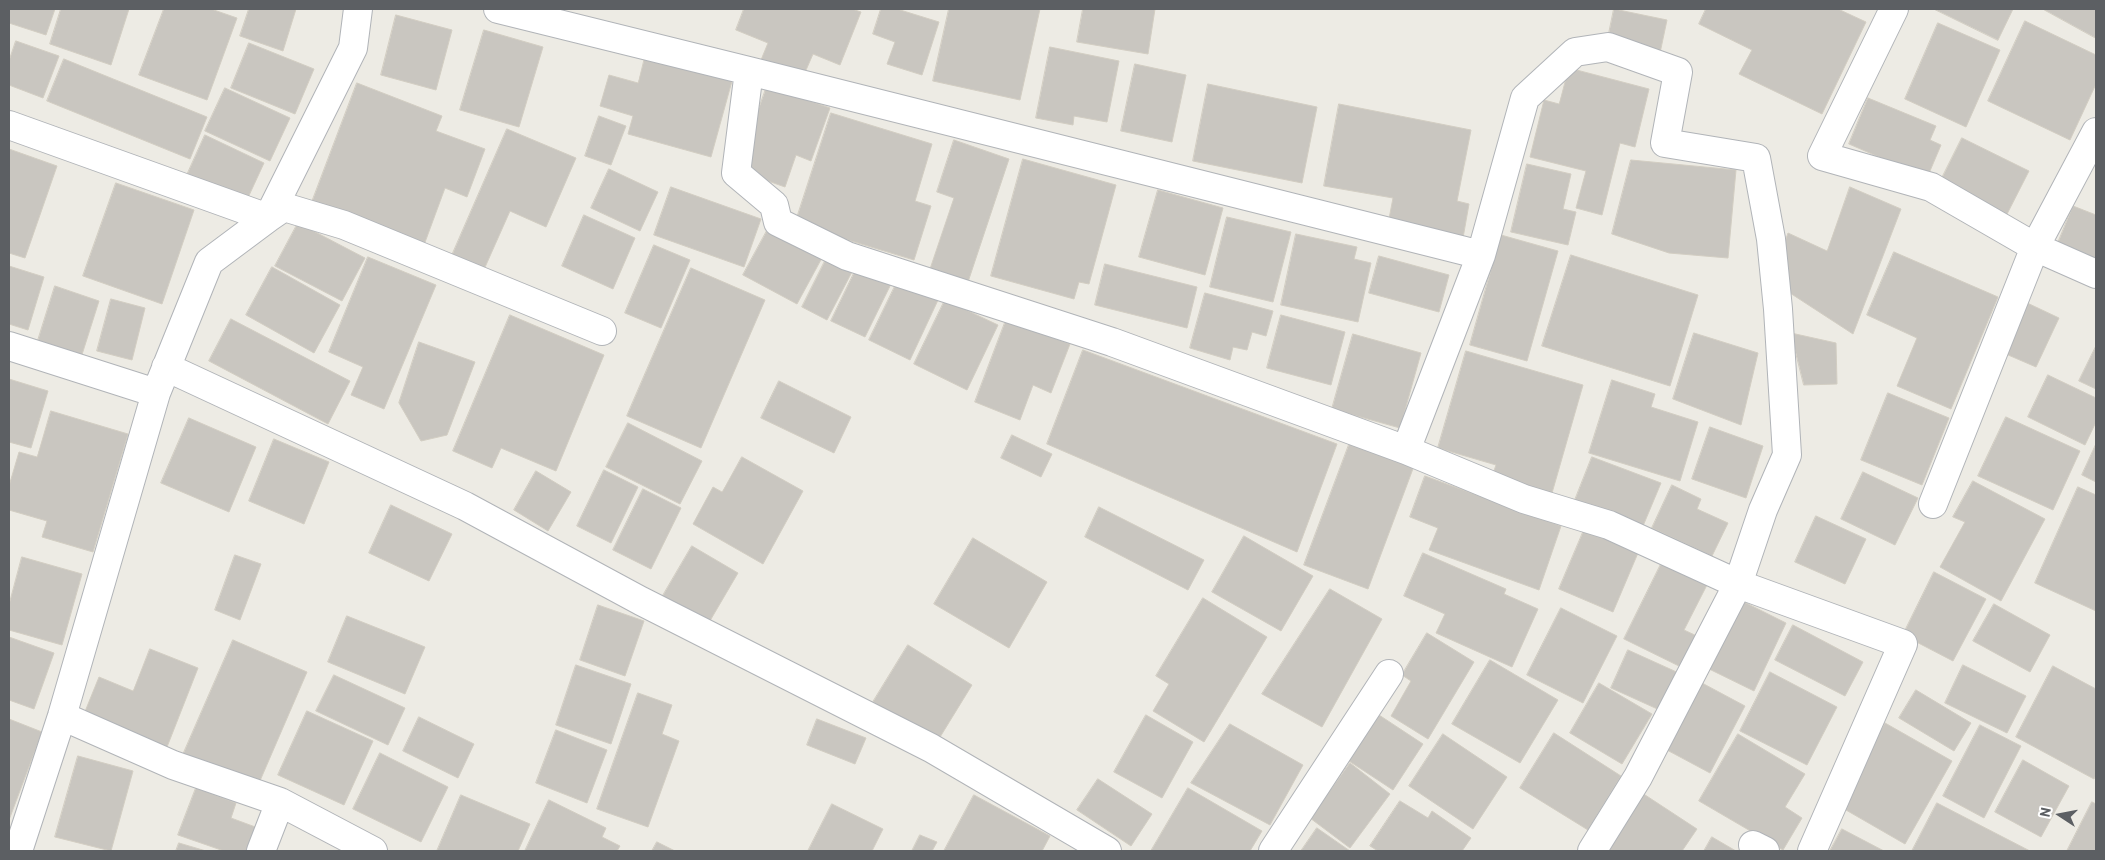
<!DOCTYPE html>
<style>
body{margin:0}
#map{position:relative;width:2105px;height:860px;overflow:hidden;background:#edebe4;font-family:Barlow,sans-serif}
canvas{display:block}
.frame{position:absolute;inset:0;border:10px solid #5c5f63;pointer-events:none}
.north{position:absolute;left:2035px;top:790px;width:50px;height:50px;-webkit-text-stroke:4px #fff;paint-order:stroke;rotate:281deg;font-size:14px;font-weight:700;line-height:20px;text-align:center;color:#5c5f63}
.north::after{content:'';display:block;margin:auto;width:18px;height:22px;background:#5c5f63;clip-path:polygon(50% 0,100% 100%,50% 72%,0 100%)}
</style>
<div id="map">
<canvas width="2105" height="860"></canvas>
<div class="frame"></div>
<div class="north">N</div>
</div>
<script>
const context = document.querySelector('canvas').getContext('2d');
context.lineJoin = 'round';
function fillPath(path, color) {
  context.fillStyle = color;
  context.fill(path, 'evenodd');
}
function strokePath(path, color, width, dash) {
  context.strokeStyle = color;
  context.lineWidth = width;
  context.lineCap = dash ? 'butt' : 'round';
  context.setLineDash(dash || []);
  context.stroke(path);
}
const building = new Path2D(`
 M9 9H55L46 35 9 23Z
 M61 9H129L111 65 50 44Z
 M164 9H211L237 18 207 100 139 75Z
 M249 9H296L283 51 240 36Z
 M744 9H852L861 12 840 65 813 54 803 77 761 60 768 43 736 30Z
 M881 9H897L939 22 922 75 887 64 895 42 873 34Z
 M949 9H1040L1020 100 933 81Z
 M1083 9H1155L1148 54 1077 42Z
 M1614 9 1667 20 1660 53 1607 43Z
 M1706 9H1838L1866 22 1822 114 1739 74 1752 50 1699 24Z
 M1934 9H2013L1998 40Z
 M2043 9H2096V38Z
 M396 15 452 30 436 90 381 75Z
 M2025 21 2096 55V84L2070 140 1988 101Z
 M1938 23 2000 50 1966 127 1905 99Z
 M484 30 543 47 519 127 460 110Z
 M16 41 59 56 43 98 9 85V61Z
 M249 43 314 69 295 114 231 88Z
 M1050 47 1119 61 1107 122 1074 116 1073 125 1036 118Z
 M645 57 732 81 711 157 628 134 633 116 600 106 609 75 638 83Z
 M64 59 207 117 190 159 47 101Z
 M1135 64 1186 75 1172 142 1121 131Z
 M1569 68 1649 89 1635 147 1620 143 1602 215 1576 208 1586 171 1530 157 1544 100 1559 104Z
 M357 83 442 116 436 131 485 149 467 197 445 188 424 245 312 202Z
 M1208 84 1317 107 1302 183 1193 161Z
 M767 86 830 108 811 161 796 155 785 187 737 170Z
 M225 88 290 118 270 161 205 131Z
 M1868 98 1936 126 1930 140 1941 145 1927 178 1849 144Z
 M1339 104 1471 130 1457 201 1469 204 1463 238 1388 224 1393 198 1324 186Z
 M831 113 932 144 915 201 931 206 914 260 795 224Z
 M599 116 626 126 611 165 585 156Z
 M507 129 576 158 546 227 510 211 482 274 450 260Z
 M205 135 264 163 246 202 187 175Z
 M1962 138 2029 171 2004 220 1938 186Z
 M954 140 1009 159 967 285 929 272 954 198 937 192Z
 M9 149 57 166 25 258 9 253Z
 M1023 159 1116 185 1089 284 1079 282 1074 299 991 276Z
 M1631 160 1736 170 1728 258 1669 253 1612 234Z
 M1527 164 1571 174 1563 209 1576 212 1568 245 1511 232Z
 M609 169 658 192 640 231 591 208Z
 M116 183 194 210 162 304 83 276Z
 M671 187 761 219 744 267 654 235Z
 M1850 187 1901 209 1853 334 1790 293 1782 250 1788 233 1827 251Z
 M1158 190 1223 208 1205 275 1139 257Z
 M2073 206 2096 215V259L2058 243Z
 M584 215 635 238 613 289 562 266Z
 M1227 217 1291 232 1273 302 1210 287Z
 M298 223 365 258 342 301 275 266Z
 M769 227 823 256 797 304 743 275Z
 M1296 234 1357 247 1354 259 1371 263 1358 322 1281 305Z
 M1501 235 1558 251 1527 361 1470 345Z
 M654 245 690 260 661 328 625 313Z
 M1894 252 1998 297 1951 409 1897 386 1917 338 1867 315Z
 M828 255 854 268 827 320 802 307Z
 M1571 255 1698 295 1670 386 1542 346Z
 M1379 256 1449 275 1439 312 1369 293Z
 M368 257 436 285 384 409 351 395 363 367 329 352Z
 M1105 264 1197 287 1187 328 1095 305Z
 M9 266 44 277 28 330 9 324Z
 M272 267 340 305 314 353 246 315Z
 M857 267 891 284 865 337 831 321Z
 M691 268 765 300 701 448 627 416Z
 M898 280 939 298 910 360 869 340Z
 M55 286 99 301 79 364 35 350Z
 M1205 293 1273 311 1266 336 1252 332 1247 350 1233 347 1230 360 1190 348Z
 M111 299 145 308 132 360 97 351Z
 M945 300 998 325 967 390 914 364Z
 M2023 301 2059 318 2036 367 1999 351Z
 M510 315 604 355 556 471 501 448 492 468 453 451Z
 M1281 315 1345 332 1331 385 1267 368Z
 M231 319 350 381 328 424 209 361Z
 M1006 320 1070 344 1051 393 1033 385 1020 420 975 402Z
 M1694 333 1758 353 1741 425 1673 399Z
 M1791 333 1836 343 1837 384 1804 385Z
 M1353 334 1421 353 1400 428 1332 409Z
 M419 342 475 362 447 435 421 441 399 403Z
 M2096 346V389L2079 381Z
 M1083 350 1337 444 1297 552 1047 444Z
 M1466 351 1583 385 1550 500 1490 482 1496 465 1438 448Z
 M2048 375 2096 398V422L2085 445 2028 417Z
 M9 379 48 391 31 448 9 442Z
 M1612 380 1655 394 1651 407 1698 422 1680 481 1589 453Z
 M779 381 851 417 834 453 761 418Z
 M1888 393 1949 418 1922 485 1861 460Z
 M51 411 128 434 93 552 42 537 47 521 9 510V486L19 452 37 457Z
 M2006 417 2080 451 2053 510 1978 476Z
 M189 418 256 447 229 512 161 483Z
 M628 423 702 461 680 504 606 467Z
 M1710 427 1763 446 1746 498 1692 479Z
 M1012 435 1052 454 1041 477 1001 458Z
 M274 439 329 462 304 524 249 501Z
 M1350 442 1414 466 1368 589 1304 565Z
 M2096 444V482L2082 475Z
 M742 457 803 491 763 564 693 524 713 487 722 492Z
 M1592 457 1661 483 1643 526 1575 500Z
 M604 470 638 487 611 543 577 526Z
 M536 471 571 492 548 531 514 510Z
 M1863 472 1918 498 1895 545 1841 519Z
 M1425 476 1561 526 1539 590 1429 550 1438 528 1410 517Z
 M1973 481 2045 519 2001 601 1940 567 1965 522 1953 517Z
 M1672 485 1701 499 1697 509 1728 523 1712 556 1652 528Z
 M2078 487 2096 495V611L2035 583Z
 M643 489 681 508 651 569 613 550Z
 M391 505 452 534 429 581 369 553Z
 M1099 507 1204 560 1188 590 1085 537Z
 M1816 516 1866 539 1845 584 1795 562Z
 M1584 530 1638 553 1613 612 1559 589Z
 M1244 536 1313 576 1281 631 1212 592Z
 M973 538 1047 582 1009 648 934 604Z
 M692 546 738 573 704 631 658 604Z
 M1423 553 1506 589 1504 594 1538 609 1512 667 1436 633 1445 614 1404 596Z
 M235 555 261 564 240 620 215 610Z
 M22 557 82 574 62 645 9 630V605Z
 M1664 558 1709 581 1684 630 1699 637 1683 668 1624 639Z
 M1934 572 1986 599 1953 661 1903 635Z
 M1330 589 1382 619 1322 727 1262 694Z
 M1203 598 1267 637 1204 742 1153 711 1169 684 1156 676Z
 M1738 599 1786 623 1754 691 1705 667Z
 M1994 604 2050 635 2030 672 1973 641Z
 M598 605 644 621 625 676 580 660Z
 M1561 608 1617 636 1583 703 1527 675Z
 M347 616 425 647 405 694 328 662Z
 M1793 625 1863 662 1845 696 1775 660Z
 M1427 633 1474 662 1428 739 1391 716 1411 681 1402 675Z
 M9 637 54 653 34 709 9 700Z
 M233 640 307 672 256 790 182 757Z
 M908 645 972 685 937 742 873 702Z
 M150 649 198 668 167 747 84 714 99 677 133 691Z
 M1628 650 1681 674 1664 712 1611 688Z
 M1490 660 1558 700 1520 763 1452 724Z
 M576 665 631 684 611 744 556 725Z
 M1963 665 2026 696 2007 733 1945 703Z
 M2053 666 2096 689V775L2094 779 2016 737Z
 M1770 672 1837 707 1807 765 1740 731Z
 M334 675 405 708 388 745 316 711Z
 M1599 683 1652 714 1622 764 1570 733Z
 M1702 683 1745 706 1710 773 1667 750Z
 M1916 690 1971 723 1954 751 1899 718Z
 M638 693 672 705 662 734 679 741 648 827 597 809Z
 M307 711 373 741 344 805 278 775Z
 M1146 715 1193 742 1162 798 1114 772Z
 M1379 715 1423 744 1393 790 1349 761Z
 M419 717 474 744 458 778 403 751Z
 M9 719 42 732 9 820Z
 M817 719 866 738 855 764 807 745Z
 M1885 723 1952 761 1905 844 1839 806Z
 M1230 724 1303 765 1270 825 1191 783Z
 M1980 725 2021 746 1984 818 1943 796Z
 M556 730 607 750 587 803 536 783Z
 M1554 733 1621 776 1588 830 1520 788Z
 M1443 734 1507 777 1473 829 1409 786Z
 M1738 734 1805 774 1785 807 1802 818 1783 850 1699 801Z
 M380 753 448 787 421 842 353 809Z
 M78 756 133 771 111 851 55 837Z
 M2023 760 2069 786 2041 837 1995 812Z
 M1350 763 1390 794 1350 848 1310 818Z
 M1098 779 1152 814 1131 846 1077 810Z
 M196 788 236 803 231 818 258 828 249 851H224L178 835Z
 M1188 788 1262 831 1250 851H1151Z
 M1636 789 1697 829 1682 851H1595Z
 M461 795 530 824 518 851H437Z
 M974 795 1050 836 1042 851H944Z
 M549 800 606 828 602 837 620 846 617 851H525Z
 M1400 801 1428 818 1432 811 1471 838 1462 851H1378L1370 846Z
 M2092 802 2096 804V851H2067Z
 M1937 803 2030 851H1912Z
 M832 804 883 829 872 851H808Z
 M1317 828 1350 851H1301Z
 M1842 829 1884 851H1830Z
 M920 835 937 842 932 851H912Z
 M1712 837 1736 851H1704Z
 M657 842 675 851H652Z
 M179 843 206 851H176Z`);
const minor = new Path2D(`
 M498 9 749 71 736 173 774 205 778 222 847 256 1112 342 1406 450 1524 499 1609 525 1738 584 1763 510 1787 455 1778 309 1771 239 1756 158 1665 143 1678 72 1608 47 1575 52 1525 98 1481 255 1406 450
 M1894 9 1822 156 1931 187 2035 247 2096 274
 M749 71 1481 255
 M9 125 268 218 284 207 344 225 602 331
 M9 346 156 393
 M166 367 465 506 641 601 931 748 1107 851
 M1933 504 2035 247 2096 132
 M62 716 173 765 280 802 373 851
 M1753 845 1765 851
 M18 851 62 716 156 393 209 262 268 218 353 48 358 9
 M261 851 280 802
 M1273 851 1389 674
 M1592 851 1638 777 1738 584 1903 644 1812 851`);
fillPath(building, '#c9c6c0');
strokePath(building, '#d2cdc2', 1);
strokePath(minor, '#b1b4b8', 30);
strokePath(minor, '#fff', 28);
</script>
